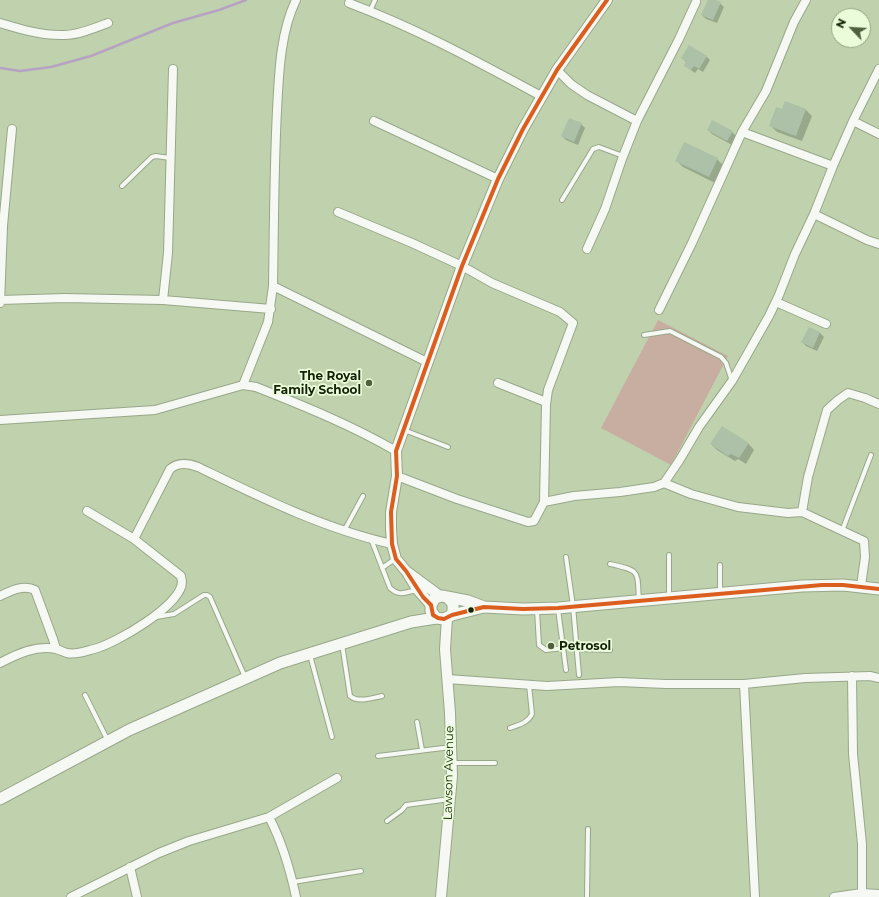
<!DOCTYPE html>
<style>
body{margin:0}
#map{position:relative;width:879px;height:897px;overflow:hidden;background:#bfd2ad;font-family:Montserrat,sans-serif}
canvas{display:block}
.north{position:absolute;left:831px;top:8px;width:40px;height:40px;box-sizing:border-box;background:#eafcda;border:1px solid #94a485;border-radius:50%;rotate:295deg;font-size:11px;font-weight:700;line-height:16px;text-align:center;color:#142106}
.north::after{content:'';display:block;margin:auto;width:14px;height:18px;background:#505f40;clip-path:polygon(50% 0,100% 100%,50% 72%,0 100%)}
</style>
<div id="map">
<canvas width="879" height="897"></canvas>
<div class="north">N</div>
</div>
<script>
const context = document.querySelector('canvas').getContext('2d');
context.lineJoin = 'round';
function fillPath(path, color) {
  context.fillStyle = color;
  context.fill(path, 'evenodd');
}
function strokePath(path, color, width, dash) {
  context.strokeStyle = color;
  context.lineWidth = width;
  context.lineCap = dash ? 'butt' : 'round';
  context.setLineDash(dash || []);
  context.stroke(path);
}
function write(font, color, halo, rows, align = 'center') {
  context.font = font + ' Montserrat,sans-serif';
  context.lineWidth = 3.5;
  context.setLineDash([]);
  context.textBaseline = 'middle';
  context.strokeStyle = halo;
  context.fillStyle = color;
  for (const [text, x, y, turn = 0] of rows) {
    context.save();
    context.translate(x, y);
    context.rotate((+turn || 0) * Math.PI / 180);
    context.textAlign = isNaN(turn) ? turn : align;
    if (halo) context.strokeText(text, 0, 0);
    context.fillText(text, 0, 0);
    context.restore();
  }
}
const green = new Path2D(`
 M658 320 728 356 671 465 601 428Z`);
const shadow = new Path2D(`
 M709 0H714L720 3 724 7 717 23 706 19 702 15Z
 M706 56 710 60 703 72 698 69 695 73 685 66 686 62 682 58Z
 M786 102 806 110 812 116 802 141 777 132 770 125 783 111Z
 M581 124 585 128 578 145 566 140 562 136Z
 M708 130 732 132 736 136 732 145 712 134Z
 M717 159 723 165 715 183 683 167 677 161Z
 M809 328 820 333 824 337 817 351 806 346 802 342Z
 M748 443 754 450 746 464 738 459 735 461 717 450 711 444Z`);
const stream = new Path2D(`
 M0 68 20 71 51 67 91 56 173 23 219 10 246 0`);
const building = new Path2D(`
 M708 0H716L721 2 713 20 701 15Z
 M689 45 707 56 699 69 694 66 691 70 684 66 686 61 681 58Z
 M785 101 806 109 796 136 769 126 776 107 782 109Z
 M569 118 582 123 574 142 561 136Z
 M712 120 733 131 727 141 707 130Z
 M684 142 718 158 709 177 675 161Z
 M809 327 820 332 813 348 801 342Z
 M722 426 749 443 739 458 731 454 728 456 710 444Z`);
const service = new Path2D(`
 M370 11 375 0
 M122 186 152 157 156 156 170 158
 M562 200 593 149 599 147 623 156
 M644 335 670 331 721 357 726 363 732 381
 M404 430 448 447
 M344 531 363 496
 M842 531 871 455
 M371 539 390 588C400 597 405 592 417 590
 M669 555V598
 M566 557 573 606 579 675
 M610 564C641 571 637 570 639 601
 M382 568 395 559
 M720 592V565
 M558 609 566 670
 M537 610 539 645 546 650 563 648
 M156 617 174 614 204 595H207L210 597 245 677
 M342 644 350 696C358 703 372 698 382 696
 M577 649 610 650
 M310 655 332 737
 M85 695 108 741
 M417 722 422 750
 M510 728C518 725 528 723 532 714L529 685
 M378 756 451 747
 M452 763H495
 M387 821 402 810 406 805 450 799
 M293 882 361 871
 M587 897 588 829`);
const minor = new Path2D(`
 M349 3C416 28 478 62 541 96
 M0 23C20 29 42 36 64 35 78 35 95 28 108 23
 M557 70 571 84 587 95 637 121
 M374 121 498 179
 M853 121 879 134
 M742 132 833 166
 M338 212 412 243 462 266 492 283 560 312 573 323 548 390 546 405 544 502
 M814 214 867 240 879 244
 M587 249 605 209 622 159 637 121 679 39 696 2
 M273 286 427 362
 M0 300 65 298 163 300 271 309
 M163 300 168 253 173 69
 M776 302 826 324
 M0 303 3 226 12 129
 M659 310 692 243 742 132 766 91 794 22 806 0
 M498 383 546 402
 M243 385 268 322 273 286C274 228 274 169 277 110 279 74 280 33 296 0
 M0 420 155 410 243 385 256 387C304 406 351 425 396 451
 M397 476 457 499 528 522 534 521 544 502 574 496 620 492 654 487 664 483 679 461 699 427 732 381 769 316 779 295 795 254 814 214 833 166 853 121 879 69
 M664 483 691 494 738 507 788 513 802 512 864 541 865 557 861 586
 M802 512 808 477 827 410 838 400 848 393 865 398 879 404
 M134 539 170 469C178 462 188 463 198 467 260 497 324 529 392 544
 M0 596C10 591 24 584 35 590L53 639 56 649
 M0 663C17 654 36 645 56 649 60 650 63 652 67 653 76 655 86 651 94 649 115 644 182 605 182 582 182 580 181 578 181 576L134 539 87 511
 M852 676 853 754 862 844V893
 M447 679 547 686 619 682 666 684H744L805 678 870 676 879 678
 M744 684 755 897
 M269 817C282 842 290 869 296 897
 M130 867 137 897
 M71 897 159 853 189 841 269 817 337 778
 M834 897 862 893 879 894`);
const tertiary = new Path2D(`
 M408 574 417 589 431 605
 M440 596 406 571 396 559 392 544 391 529V512L397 476 396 451 462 266 498 179 523 129 557 70 607 0
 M441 897 452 776 450 713 445 649 447 618`);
const secondary = new Path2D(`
 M448 598C454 603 454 608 452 615L444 619 436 618 431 611V605L435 598 442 596 468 601 484 607 523 609 558 608 802 586 843 585 879 589
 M452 615 484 607
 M0 799 129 730 280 663 411 622 436 618`);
const bus1 = new Path2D(`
 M607 0 557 70 523 129 498 179 462 266 396 451 397 476 391 512 392 544 396 559 406 571 423 597 431 605 433 615 438 618 444 619 452 615 484 607 523 609 558 608 822 585H843L879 589`);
const markers = [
 [369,383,4,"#505f40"],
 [471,610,3.5,"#142106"],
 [551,646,4,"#505f40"]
];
const poiNames = [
 ["The Royal",361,376],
 ["Family School",361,390],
 ["Petrosol",559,646,"left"]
];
const streetNames = [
 ["Lawson Avenue",449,773,-89]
];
fillPath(green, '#c7aea1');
fillPath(shadow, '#0003');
strokePath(stream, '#b6a3c3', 2.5);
fillPath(building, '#acc1a7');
strokePath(service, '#98a78a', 6);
strokePath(minor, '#98a78a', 10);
strokePath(tertiary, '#98a78a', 12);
strokePath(secondary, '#98a78a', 13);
strokePath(service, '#f5f8f3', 4);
strokePath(minor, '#f5f8f3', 8);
strokePath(tertiary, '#f5f8f3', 10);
strokePath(secondary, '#f5f8f3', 11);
strokePath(bus1, '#dc5e1f', 4);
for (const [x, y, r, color] of markers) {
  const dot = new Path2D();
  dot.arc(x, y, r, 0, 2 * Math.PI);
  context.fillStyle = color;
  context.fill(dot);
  strokePath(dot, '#eafcda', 1.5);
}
write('bold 12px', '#142106', '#eafcda', poiNames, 'right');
write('12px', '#142106', '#eafcda', streetNames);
</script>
